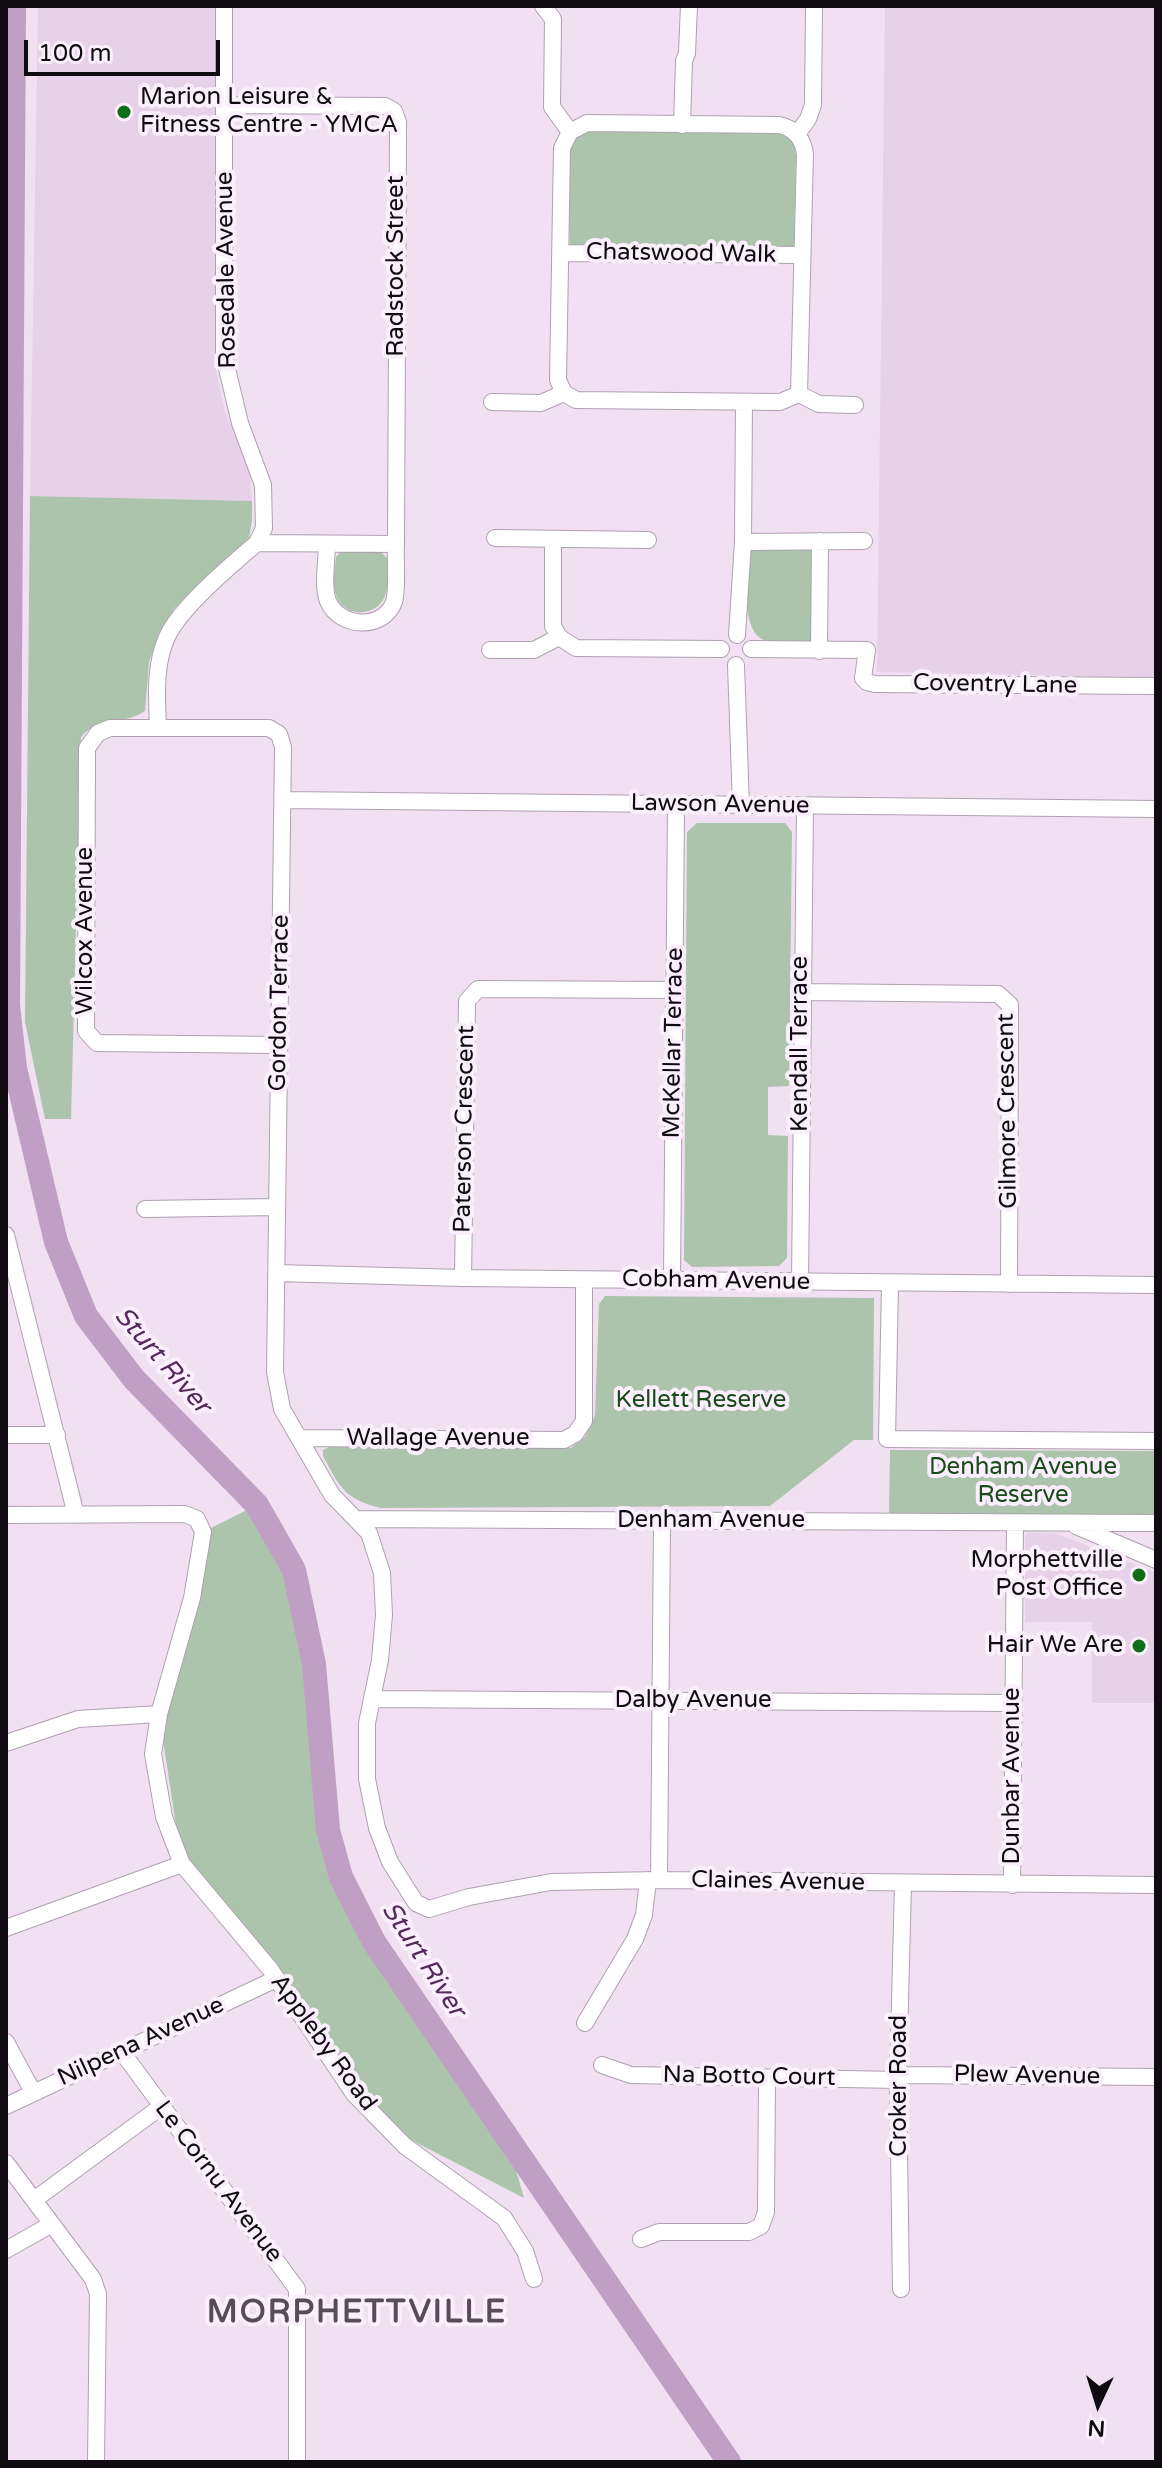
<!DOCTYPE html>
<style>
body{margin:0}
#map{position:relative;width:1162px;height:2468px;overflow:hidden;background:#f0e0f2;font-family:"Varela Round",sans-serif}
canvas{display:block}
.frame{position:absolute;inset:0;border:8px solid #100b11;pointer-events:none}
.north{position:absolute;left:1058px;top:2364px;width:80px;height:80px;-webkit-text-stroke:6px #fbeefd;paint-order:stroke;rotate:184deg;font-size:22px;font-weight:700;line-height:32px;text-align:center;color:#100b11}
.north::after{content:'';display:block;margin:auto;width:28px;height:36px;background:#100b11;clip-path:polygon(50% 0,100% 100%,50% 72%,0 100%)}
.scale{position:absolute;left:24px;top:40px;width:196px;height:36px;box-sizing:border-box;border:4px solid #100b11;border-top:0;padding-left:10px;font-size:24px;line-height:28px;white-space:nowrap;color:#100b11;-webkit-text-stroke:6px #fbeefd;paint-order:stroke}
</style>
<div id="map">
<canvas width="1162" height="2468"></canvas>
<div class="frame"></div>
<div class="north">N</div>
<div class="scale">100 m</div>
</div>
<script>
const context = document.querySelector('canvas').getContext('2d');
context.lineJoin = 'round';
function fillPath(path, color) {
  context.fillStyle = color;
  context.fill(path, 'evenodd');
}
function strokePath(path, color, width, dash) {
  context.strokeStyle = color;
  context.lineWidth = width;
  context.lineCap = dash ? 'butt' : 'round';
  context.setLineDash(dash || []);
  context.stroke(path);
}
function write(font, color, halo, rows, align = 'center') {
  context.font = font + ' "Varela Round",sans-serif';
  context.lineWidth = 8;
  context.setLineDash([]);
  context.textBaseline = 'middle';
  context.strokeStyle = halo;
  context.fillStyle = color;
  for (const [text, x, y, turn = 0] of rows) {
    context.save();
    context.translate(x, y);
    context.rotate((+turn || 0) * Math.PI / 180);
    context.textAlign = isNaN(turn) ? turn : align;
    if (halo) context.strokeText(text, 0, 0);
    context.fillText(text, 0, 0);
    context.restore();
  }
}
const built = new Path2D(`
 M38 6H217L215 365 225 412 249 466 252 501 30 496Z
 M885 6H1156V678L877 672Z
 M1028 1533H1055L1156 1573V1703H1092V1622H1025V1536Z`);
const green = new Path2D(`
 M585 130 784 134 793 142 796 154 794 252 570 249 568 148 572 139Z
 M30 496 252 501V520L249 538 175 608 159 633 149 662 145 711C119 728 105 711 81 737L71 1119H45L25 1022Z
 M749 547H815L813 641C799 641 782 644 768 641 738 636 748 571 749 547Z
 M344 548 378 549 387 558C387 570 389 586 385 596 376 618 343 618 336 595 332 584 335 569 336 557Z
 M697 823H785L792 832 789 1086 768 1087V1135L788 1136 787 1258 779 1266 692 1267 684 1260 687 832Z
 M605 1296 874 1298 873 1440H854L770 1506 381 1508C344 1499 340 1487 323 1456V1450L329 1447 571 1448 585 1437 595 1415 599 1304Z
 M890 1450 1156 1451V1514L889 1515Z
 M257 1505 294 1570 314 1664 328 1830 341 1877 374 1942 506 2136 524 2198 386 2127 182 1864 159 1714 203 1532Z`);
const river = new Path2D(`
 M14 6 8 1005 15 1068 56 1242 86 1316 134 1379 257 1505 294 1570 314 1664 328 1830 341 1877 374 1942 729 2462`);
const minor = new Path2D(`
 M543 6 553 19 552 107 570 132
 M225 105 385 106 394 111 398 122 396 544C395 559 398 589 394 602 383 631 339 628 328 601 322 586 327 561 327 544
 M587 123 779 125C794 128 803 138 805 154L799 394 780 402 576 400 564 393 558 380 562 148 570 132Z
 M682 125 684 61 687 53 689 6
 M797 134 808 119 813 105 814 6
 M561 253 802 255
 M799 394 819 404 855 405
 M492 402 541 403 564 393
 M495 538 648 540
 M553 539V626L559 637
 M743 542 864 541
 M257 543 396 544
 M737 635 743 542 744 403
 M751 649 867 650 863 678 867 682 875 684 1156 686
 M490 650H534L559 637 576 648 721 649
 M819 651 820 541
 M736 665 741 806
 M158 728C157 698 154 665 167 637 181 607 231 565 257 543L264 528 263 485 240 423 224 356V6
 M283 800 1156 809
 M801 992 998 994 1010 1005 1009 1284
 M278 1045 97 1043 86 1031 87 748 98 733 110 728H269L279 734 283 747 275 1372 282 1409 332 1495 369 1533 382 1573 384 1615 380 1660 367 1723V1779L377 1828 390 1862 416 1903 429 1909 469 1897 551 1882 659 1880 1156 1885
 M145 1209 277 1207
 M6 1235 76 1515
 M276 1273 463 1278 1156 1285
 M463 1278 467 1001 478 989 674 990
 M672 1280 676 805
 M800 1282 805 807
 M890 1284 887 1439 1156 1441
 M6 1435H57
 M299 1438 564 1440 575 1434 584 1421V1280
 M6 1515 185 1514 197 1519 203 1532 192 1598 159 1714 153 1754 164 1817 182 1864 270 1969 354 2094 405 2146 504 2218 525 2251 534 2279
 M356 1519 1156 1523
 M1076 1526 1156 1560
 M372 1699 1013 1703
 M6 1743 78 1719 159 1714
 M659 1880 662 1521
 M1012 1885 1015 1523
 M6 1928 182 1864
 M585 2023 635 1939 644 1915 648 1880
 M6 2042 33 2092
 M122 2052 297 2289V2462
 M602 2065 631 2075 898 2080
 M898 2075 1156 2077
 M6 2106 276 1979
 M6 2163 93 2279 98 2294 96 2462
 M34 2200 162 2106
 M641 2239 659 2232H749L761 2226 766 2212 767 2078
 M6 2250 52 2224
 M901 2289 898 2080 903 1884`);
const markers = [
 [124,112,8,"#126d18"],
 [1139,1575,8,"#126d18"],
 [1139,1646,8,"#126d18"]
];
const poiNames = [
 ["Marion Leisure &",140,98,"left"],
 ["Fitness Centre - YMCA",140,126,"left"],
 ["Morphettville",1123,1561],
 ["Post Office",1123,1589],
 ["Hair We Are",1123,1646]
];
const streetNames = [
 ["Chatswood Walk",681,254,1],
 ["Radstock Street",397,266,-90],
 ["Rosedale Avenue",227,270,-91],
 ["Coventry Lane",995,685,1],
 ["Lawson Avenue",720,805,1],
 ["Wilcox Avenue",86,931,-90],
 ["Gordon Terrace",280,1003,-89],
 ["McKellar Terrace",674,1043,-89],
 ["Kendall Terrace",801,1044,-90],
 ["Gilmore Crescent",1008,1111,-91],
 ["Paterson Crescent",465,1129,-89],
 ["Cobham Avenue",716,1281,1],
 ["Wallage Avenue",438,1439],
 ["Denham Avenue",711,1521],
 ["Dalby Avenue",693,1701],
 ["Dunbar Avenue",1013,1776,-90],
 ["Claines Avenue",778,1882,1],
 ["Nilpena Avenue",141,2042,-25],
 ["Appleby Road",323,2043,54],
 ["Plew Avenue",1027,2076,1],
 ["Na Botto Court",749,2077,1],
 ["Croker Road",900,2086,-90],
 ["Le Cornu Avenue",218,2182,53]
];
const parkNames = [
 ["Kellett Reserve",701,1401],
 ["Denham Avenue",1023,1468],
 ["Reserve",1023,1496]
];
const waterNames = [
 ["Sturt River",162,1361,49],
 ["Sturt River",423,1960,57]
];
const districtNames = [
 ["MORPHETTVILLE",357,2314]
];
fillPath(built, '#e7d1e9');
fillPath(green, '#acc4ab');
strokePath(river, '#c09fc4', 24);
strokePath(minor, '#afa0b1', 18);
strokePath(minor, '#fff', 16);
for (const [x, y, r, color] of markers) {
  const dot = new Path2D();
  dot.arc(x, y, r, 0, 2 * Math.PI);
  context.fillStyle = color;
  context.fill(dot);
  strokePath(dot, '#fbeefd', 3);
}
write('24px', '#100b11', '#fbeefd', poiNames, 'right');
write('24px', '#100b11', '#fbeefd', streetNames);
write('24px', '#194a1a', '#fbeefd', parkNames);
write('italic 26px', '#542a5a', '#fbeefd', waterNames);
context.letterSpacing = '2px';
write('bold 32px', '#594b5a', '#fbeefd', districtNames);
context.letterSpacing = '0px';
</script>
